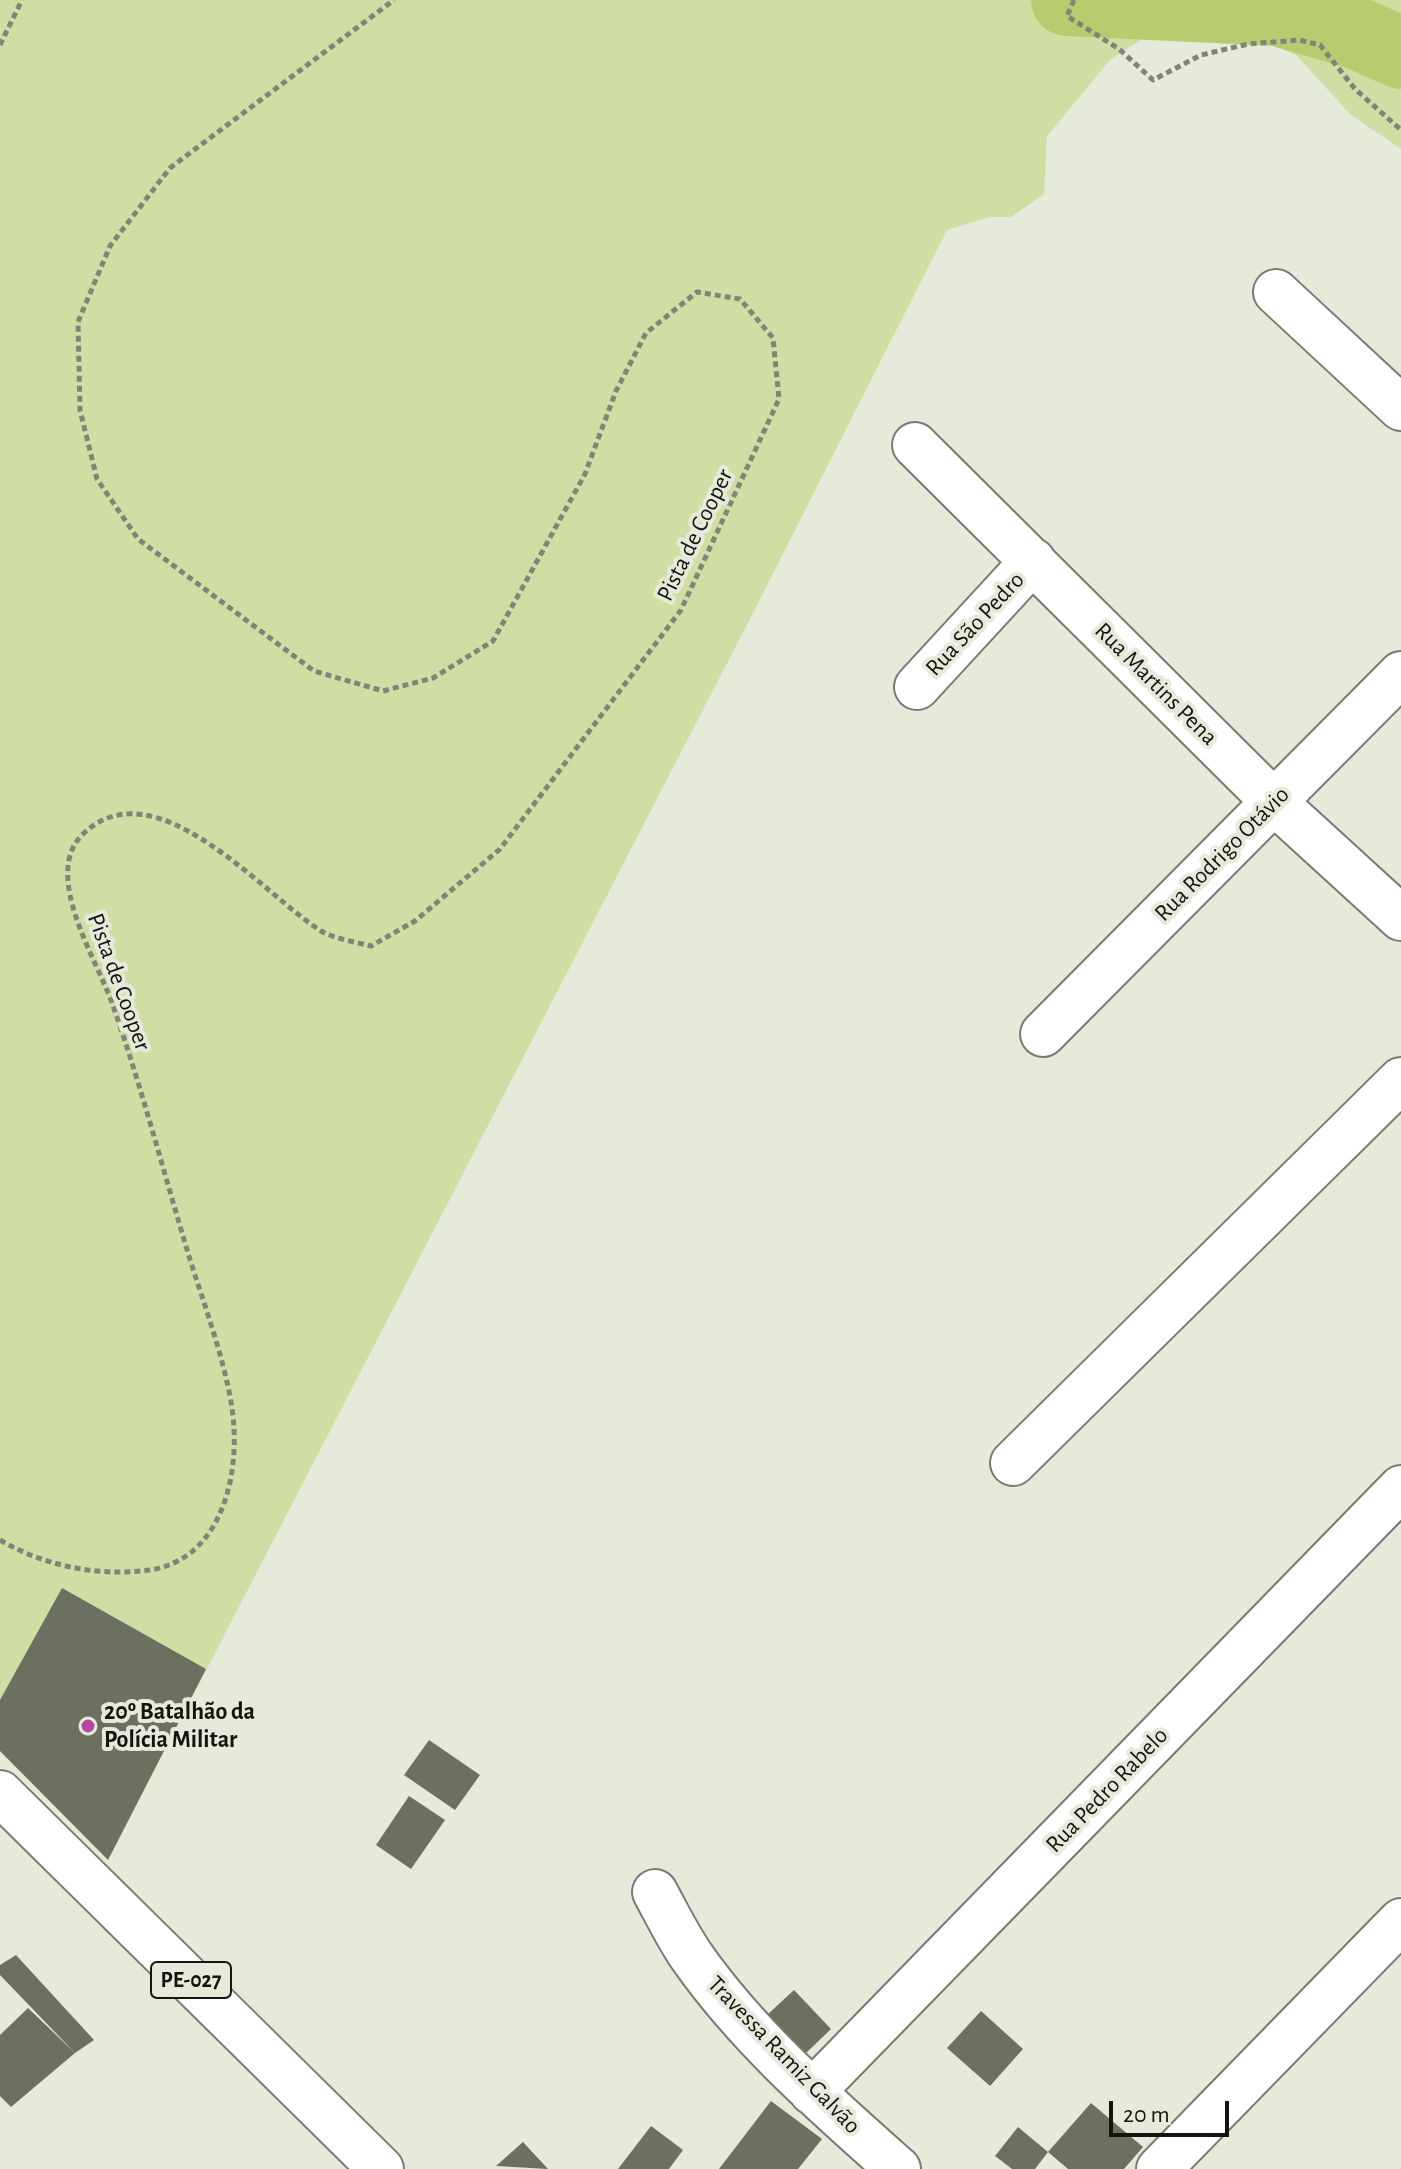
<!DOCTYPE html>
<meta charset="utf-8">
<style>
body{margin:0}
#map{position:relative;width:1401px;height:2169px;overflow:hidden;background:#e6eada;font-family:"Alegreya Sans",sans-serif}
canvas{display:block}
.scale{position:absolute;left:1109px;top:2101px;width:120px;height:36px;box-sizing:border-box;border:4px solid #14150f;border-top:0;padding-left:10px;font-size:24px;line-height:28px;white-space:nowrap;color:#14150f;-webkit-text-stroke:6px #e6eada;paint-order:stroke}
</style>
<div id="map">
<canvas width="1401" height="2169"></canvas>
<div class="scale">20 m</div>
</div>
<script>
const context = document.querySelector('canvas').getContext('2d');
context.lineJoin = 'round';
function fillPath(path, color) {
  context.fillStyle = color;
  context.fill(path, 'evenodd');
}
function strokePath(path, color, width, dash) {
  context.strokeStyle = color;
  context.lineWidth = width;
  context.lineCap = dash ? 'butt' : 'round';
  context.setLineDash(dash || []);
  context.stroke(path);
}
function write(font, color, halo, rows, align = 'center') {
  context.font = font + ' "Alegreya Sans",sans-serif';
  context.lineWidth = 8;
  context.setLineDash([]);
  context.textBaseline = 'middle';
  context.strokeStyle = halo;
  context.fillStyle = color;
  for (const [text, x, y, turn = 0] of rows) {
    context.save();
    context.translate(x, y);
    context.rotate((+turn || 0) * Math.PI / 180);
    context.textAlign = isNaN(turn) ? turn : align;
    if (halo) context.strokeText(text, 0, 0);
    context.fillText(text, 0, 0);
    context.restore();
  }
}
const green = new Path2D(`
 M0 0H1401V149L1351 115 1296 55 1252 36 1194 26 1156 30 1110 60 1047 136 1044 194 1011 217H990L947 230 751 617 108 1860 0 1751Z`);
const river = new Path2D(`
 M1067 0 1277 10 1359 34 1401 53`);
const building = new Path2D(`
 M62 1588 206 1669 108 1860 0 1751V1700Z
 M429 1740 480 1775 455 1810 404 1775Z
 M409 1796 445 1820 411 1869 376 1845Z
 M16 1955 94 2040 75 2053 0 1975V1965Z
 M794 1990 831 2029 805 2054 768 2014Z
 M28 2008 75 2053 11 2107 0 2096V2035Z
 M981 2011 1023 2049 990 2086 947 2048Z
 M771 2101 822 2139 798 2169H719Z
 M1091 2103 1143 2147 1124 2169H1068L1048 2152Z
 M651 2126 683 2150 669 2169H618Z
 M1018 2127 1048 2152 1035 2169H1012L995 2156Z
 M523 2142 548 2169 496 2166Z`);
const path = new Path2D(`
 M1074 0 1067 16 1119 49 1153 80 1201 55 1248 44 1299 40 1320 45 1355 89 1401 130
 M0 45 22 0
 M0 1540C44 1566 99 1577 150 1570 216 1560 237 1488 234 1429 232 1378 203 1302 188 1253 163 1170 141 1085 112 1003 97 960 41 874 83 834 155 764 265 896 321 931 335 939 356 942 371 946L415 921 500 849 681 610 779 399 773 338 740 299 697 292 646 333 616 391 585 474 493 641 433 678 383 691 314 671 138 539 97 479 80 410 78 322 110 246 170 168 394 0`);
const minor = new Path2D(`
 M1276 292 1401 408
 M915 445 1274 802 1401 918
 M917 687 1033 561
 M1043 1034 1401 674
 M1013 1463 1401 1080
 M655 1892C667 1914 678 1937 692 1957 748 2037 825 2104 898 2169
 M812 2092 1401 1488
 M1159 2169 1401 1921`);
const major = new Path2D(`
 M0 1793 381 2169`);
const markers = [
 [88,1726,8,"#b747a3"]
];
const shields = [
 [191,1980,80]
];
const shieldNames = [
 ["PE-027",191,1980]
];
const streetNames = [
 ["Pista de Cooper",695,535,-64],
 ["Rua São Pedro",975,624,-47],
 ["Rua Martins Pena",1156,684,45],
 ["Rua Rodrigo Otávio",1222,854,-45],
 ["Pista de Cooper",119,982,70],
 ["Rua Pedro Rabelo",1107,1790,-46],
 ["Travessa Ramiz Galvão",784,2055,46]
];
const poiNames = [
 ["20º Batalhão da",104,1712],
 ["Polícia Militar",104,1740]
];
fillPath(green, '#d0dea3');
strokePath(river, '#b8cc6f', 72);
fillPath(building, '#6c7061');
strokePath(minor, '#787c6e', 48);
strokePath(major, '#787c6e', 48);
strokePath(path, '#818478', 5, [6, 4]);
strokePath(minor, '#fff', 44);
strokePath(major, '#fff', 44);
for (const [x, y, r, color] of markers) {
  const dot = new Path2D();
  dot.arc(x, y, r, 0, 2 * Math.PI);
  context.fillStyle = color;
  context.fill(dot);
  strokePath(dot, '#e6eada', 3);
}
for (const [x, y, w] of shields) {
  const box = new Path2D();
  box.roundRect(x - w / 2, y - 18, w, 36, 6);
  context.fillStyle = '#e6eada';
  context.fill(box);
  strokePath(box, '#14150f', 2);
}
write('bold 22px', '#14150f', null, shieldNames);
write('24px', '#14150f', '#e6eada', streetNames);
write('bold 24px', '#14150f', '#e6eada', poiNames, 'left');
</script>
